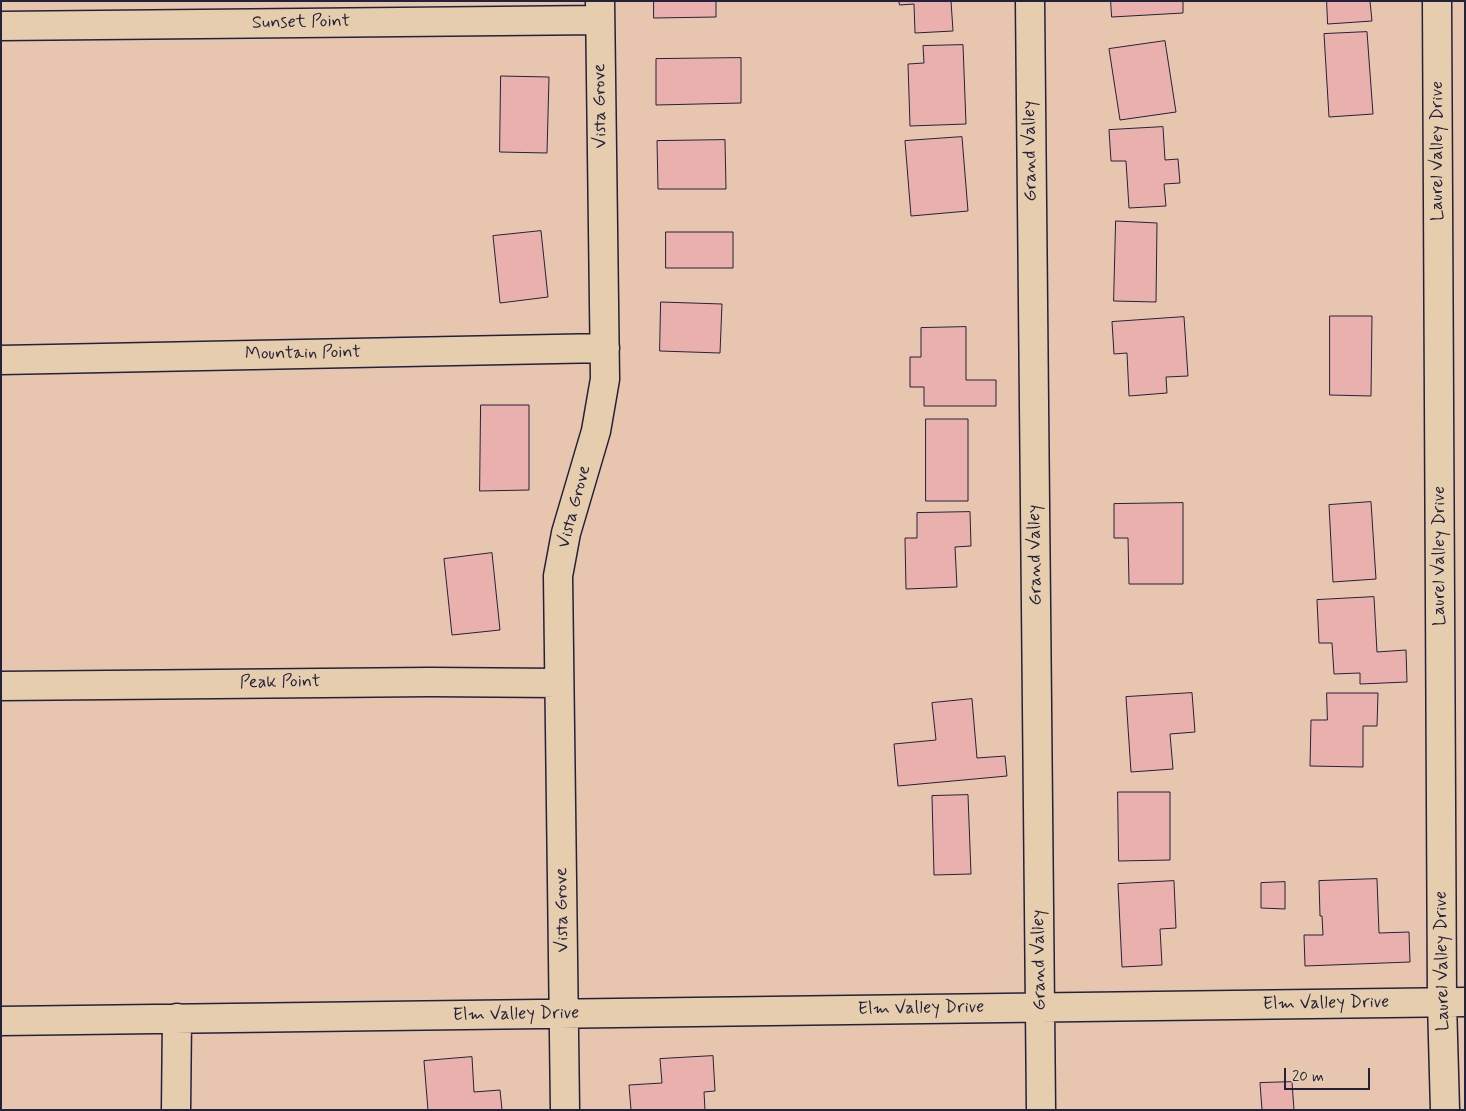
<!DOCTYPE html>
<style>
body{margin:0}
#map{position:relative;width:1466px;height:1111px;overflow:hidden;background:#e8c5af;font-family:Mynerve,sans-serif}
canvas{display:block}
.frame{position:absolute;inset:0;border:2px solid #22223b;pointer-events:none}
.scale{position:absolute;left:1284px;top:1068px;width:86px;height:22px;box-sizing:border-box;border:2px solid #22223b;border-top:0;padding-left:6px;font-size:15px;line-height:18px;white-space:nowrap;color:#22223b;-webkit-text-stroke:4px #e6cdae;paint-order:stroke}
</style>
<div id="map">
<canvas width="1466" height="1111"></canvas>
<div class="frame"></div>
<div class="scale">20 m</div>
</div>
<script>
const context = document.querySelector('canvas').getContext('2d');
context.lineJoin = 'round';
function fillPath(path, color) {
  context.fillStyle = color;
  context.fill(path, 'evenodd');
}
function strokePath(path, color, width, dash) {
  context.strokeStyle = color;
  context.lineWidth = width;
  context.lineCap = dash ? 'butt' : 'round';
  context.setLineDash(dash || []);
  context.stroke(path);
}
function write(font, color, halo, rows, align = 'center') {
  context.font = font + ' Mynerve,sans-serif';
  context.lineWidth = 4;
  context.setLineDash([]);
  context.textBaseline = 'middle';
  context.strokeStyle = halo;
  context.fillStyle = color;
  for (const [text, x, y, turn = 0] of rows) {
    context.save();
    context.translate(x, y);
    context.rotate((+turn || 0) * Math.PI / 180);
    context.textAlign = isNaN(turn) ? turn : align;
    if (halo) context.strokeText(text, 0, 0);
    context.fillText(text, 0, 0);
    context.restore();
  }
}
const building = new Path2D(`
 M654 1H716V17L654 18Z
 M899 1H951L953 31 915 33 914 4 900 5Z
 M1111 1H1183V13L1112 17Z
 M1327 1H1370L1372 21 1328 24Z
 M1367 32 1373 114 1329 117 1324 34Z
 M1165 41 1176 112 1120 120 1109 49Z
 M963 45 966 124 910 126 908 64 924 63 923 46Z
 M741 58V103L656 105V59Z
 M501 76 549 77 547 153 500 152Z
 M1163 127 1165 160 1178 159 1180 183 1164 184 1166 206 1129 208 1126 161H1111L1109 130Z
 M962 137 968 211 911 216 905 141Z
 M725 140 726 189H658L657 141Z
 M1116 221 1157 223 1156 302 1114 301Z
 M541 231 548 297 500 303 493 236Z
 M666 232H733V268H666Z
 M661 302 722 304 720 353 660 351Z
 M1330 316H1372L1371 396 1330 395Z
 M1184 317 1188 376 1166 377 1167 393 1129 396 1127 353 1114 354 1112 322Z
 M966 327V380H996V406H924V387H910V357H921V328Z
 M481 405H529V490L480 491Z
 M926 419H968V501H926Z
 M1371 502 1376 579 1333 582 1329 505Z
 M1183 503V584H1129L1128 538H1114V504Z
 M970 512 971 546 955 547 957 587 906 589 905 538H917V513Z
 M492 553 500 630 452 635 444 559Z
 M1374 597 1377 652 1406 650 1407 682 1360 684V673L1334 674 1332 643H1319L1317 600Z
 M1192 693 1195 732 1170 734 1173 769 1131 772 1126 697Z
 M1327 693H1378L1377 726H1363V767L1310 766 1311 720H1327Z
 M972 699 977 758 1005 756 1007 776 898 786 894 744 936 740 932 703Z
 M1118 792H1170V860L1119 861Z
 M968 795 971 874 934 875 932 796Z
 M1377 879 1379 933 1409 932 1410 962 1305 966 1304 935H1323L1322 916H1320L1319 881Z
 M1174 881 1176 928 1160 929 1162 965 1122 967 1118 884Z
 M1285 882V909L1261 908V883Z
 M713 1056 715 1091 704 1092 705 1110H631L629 1085 662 1083 660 1059Z
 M472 1057 474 1092 500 1090 502 1110H428L424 1061Z
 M1292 1082 1294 1110H1262L1260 1083Z`);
const minor = new Path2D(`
 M1030 1 1041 1110
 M1437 1 1442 1002 1445 1110
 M1 26 600 20
 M1 360 605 348
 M1 686 430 682 559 683
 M1 1021 1465 1002
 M176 1110 177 1018
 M565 1110 558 576 566 533 596 431 605 379 600 1`);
const streetNames = [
 ["Sunset Point",301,23,-1],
 ["Vista Grove",601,106,-91],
 ["Grand Valley",1031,151,-91],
 ["Laurel Valley Drive",1438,151,-90],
 ["Mountain Point",303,354,-1],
 ["Vista Grove",575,507,-75],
 ["Grand Valley",1036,555,-91],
 ["Laurel Valley Drive",1440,556,-90],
 ["Peak Point",280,683,-1],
 ["Vista Grove",563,910,-91],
 ["Grand Valley",1040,960,-91],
 ["Laurel Valley Drive",1443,961,-91],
 ["Elm Valley Drive",1326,1004,-1],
 ["Elm Valley Drive",921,1009,-1],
 ["Elm Valley Drive",516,1015,-1]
];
fillPath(building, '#eab0ae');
strokePath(building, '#22223b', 1);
strokePath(minor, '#22223b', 31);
strokePath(minor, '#e6cdae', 28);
write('18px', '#22223b', '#e6cdae', streetNames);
</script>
